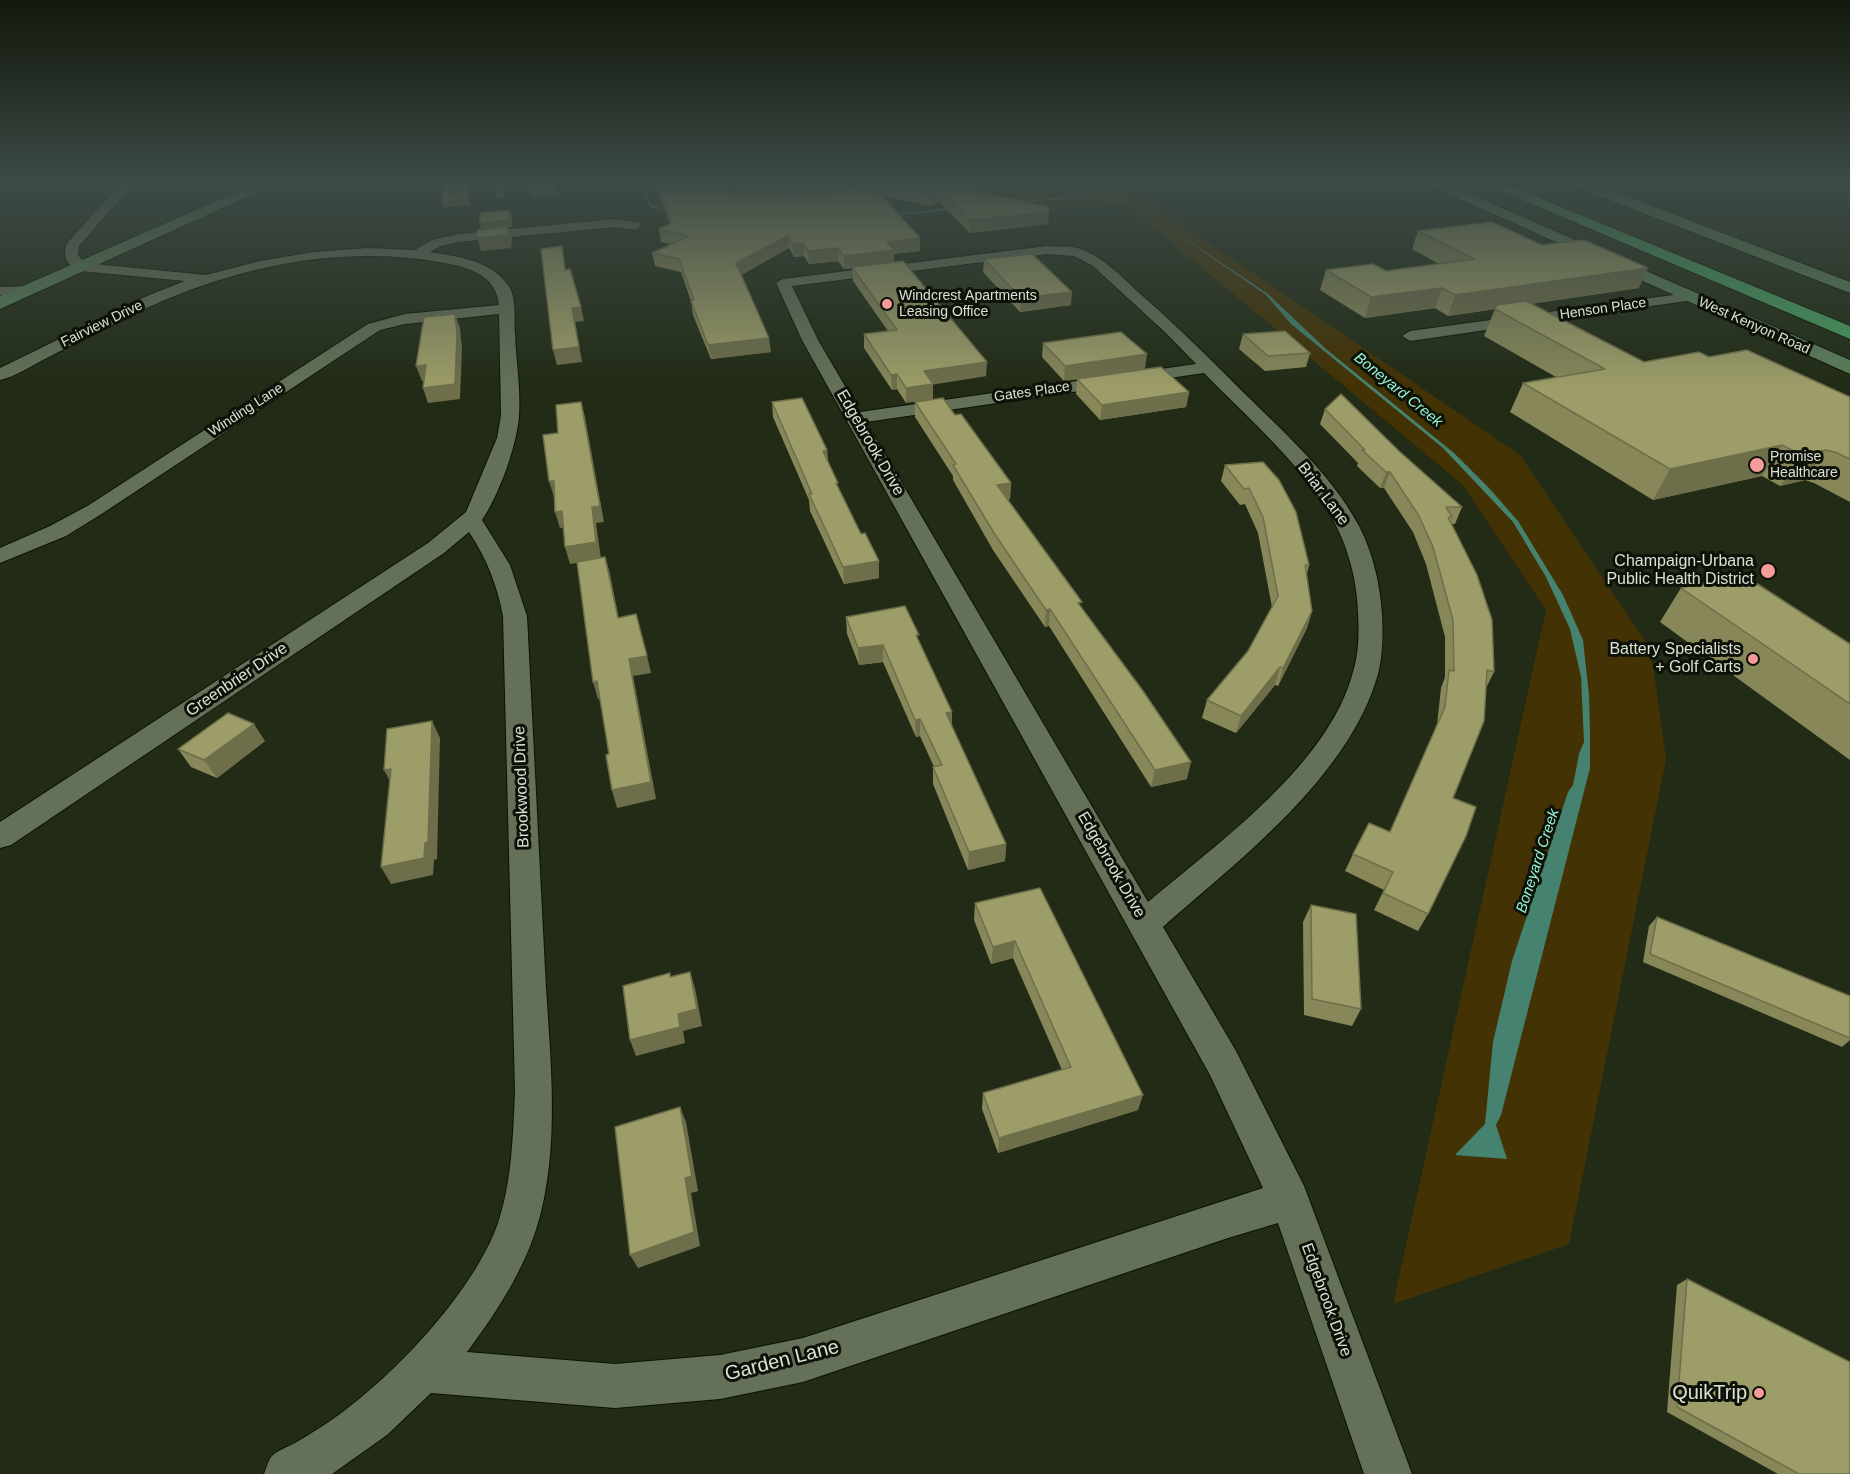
<!DOCTYPE html>
<style>
body{margin:0}
canvas{display:block;background:#212b15}
</style>
<canvas width="1850" height="1474"></canvas>
<script>
const context = document.querySelector('canvas').getContext('2d');
context.lineJoin = 'round';
function fillPath(path, color) {
  context.fillStyle = color;
  context.fill(path, 'evenodd');
}
function strokePath(path, color, width, dash) {
  context.strokeStyle = color;
  context.lineWidth = width;
  context.lineCap = dash ? 'butt' : 'round';
  context.setLineDash(dash || []);
  context.stroke(path);
}
function write(font, color, halo, rows, align = 'center') {
  context.font = font + ' Arial,sans-serif';
  context.lineWidth = 6;
  context.setLineDash([]);
  context.textBaseline = 'middle';
  context.strokeStyle = halo;
  context.fillStyle = color;
  for (const [text, x, y, turn = 0] of rows) {
    context.save();
    context.translate(x, y);
    context.rotate((+turn || 0) * Math.PI / 180);
    context.textAlign = isNaN(turn) ? turn : align;
    if (halo) context.strokeText(text, 0, 0);
    context.fillText(text, 0, 0);
    context.restore();
  }
}
const green = new Path2D(`
 M972 181H1118L1460 414 1521 456 1651 650 1666 759 1569 1244 1393 1304 1546 610 1463 485 1124 203 1008 213Z`);
const water = new Path2D(`
 M639 181H644L650 203 664 210 696 216 786 225 925 211 974 203 1104 195 1127 199 1268 294 1326 349 1454 453 1489 488 1518 521 1563 595 1583 640 1589 695 1590 732V768L1501 1115 1496 1125 1507 1159 1455 1155 1485 1124 1493 1042 1512 961 1568 792 1573 785 1579 754 1584 742 1581 677 1576 655 1570 629 1546 577 1513 522 1443 448 1291 324 1266 295 1141 208 1125 200 1104 196 989 205 801 226 765 228 699 222 650 207Z`);
const street = new Path2D(`
 M123 181H136L79 246 78 255 85 263 206 275 260 261 314 252 367 248 415 250 432 240 459 234 615 219 640 223 641 226 635 230 615 227 459 242 441 246 430 252C459 257 490 260 508 285 517 297 514 319 515 334 516 361 521 390 519 417 516 448 499 495 482 520L510 565 527 616C533 734 539 851 545 969 549 1047 560 1131 542 1208 530 1261 500 1308 467 1352L615 1364 720 1355 803 1338 1263 1188 1210 1075 802 340 776 283 783 279 1047 246C1058 247 1073 245 1083 250 1105 259 1121 276 1138 292 1168 318 1197 346 1225 374 1270 420 1329 469 1359 526 1373 553 1380 584 1382 614 1383 635 1383 654 1378 674 1349 777 1240 859 1163 927L1236 1051 1304 1186 1412 1474H1364L1278 1223 1228 1238 803 1382 720 1399 615 1408 431 1393 387 1435 332 1474H264C266 1469 268 1461 271 1457 276 1451 288 1447 295 1443 312 1433 328 1423 344 1411 399 1370 475 1289 498 1223 512 1181 513 1135 515 1092L503 616C497 585 487 559 469 532L444 553 11 845 0 848V822L428 543 466 512 497 438 501 415 499 314 405 324 380 330 103 513 66 536 0 563V548L50 526 89 505 368 324 405 314 499 305C496 273 466 267 439 262 331 243 218 271 122 320 95 333 68 347 41 361 28 368 14 377 0 380V368L147 296 185 281 81 271C67 267 61 255 68 242ZM1047 254 1074 256 1093 266 1167 334 1196 364 860 412 818 340 792 286ZM1204 373C1242 412 1294 458 1323 503 1345 536 1357 574 1358 614 1359 633 1359 653 1353 672 1329 764 1218 843 1148 902L866 422Z
 M493 181H505L503 199H495Z
 M713 181H725L737 195 757 200 759 203 753 207C734 204 723 198 713 181Z
 M29 286 34 287 36 290 34 293 0 295V287Z
 M1688 293 1695 297 1693 300 1410 341 1402 336 1410 331Z`);
const secondary = new Path2D(`
 M262 181H282L0 309V296Z
 M1420 181H1440L1850 360V374Z
 M1566 181H1587L1850 282V293L1568 184Z`);
const highway = new Path2D(`
 M1478 181H1498L1850 326V339Z`);
const wall = new Path2D(`
 M653 181H716L722 189 739 194 728 181H970L984 193 1048 224 970 233 939 202 930 206 883 196 920 238V251L894 254V262L986 376 933 384 906 403 897 389 892 390 864 348V334L888 331 853 281 852 268 844 269 838 261 809 264 804 256 794 257 789 248 741 275 771 352 711 359 693 315 691 301 681 272 655 266 652 253 671 244 661 242 659 229 670 224Z
 M1418 231 1542 245 1639 288 1530 304 1644 362 1709 357 1850 397V502L1814 483 1805 480 1780 486 1762 476 1653 500 1510 412 1523 383 1556 377 1484 336 1495 309 1448 316 1435 308 1365 318 1320 290 1326 270 1386 271 1439 264 1412 249Z
 M984 259 1071 305 1020 312 983 272Z
 M1243 334 1310 353 1306 367 1265 371 1239 349Z
 M1043 343 1145 369 1064 381 1042 357Z
 M1077 379 1189 392 1186 407 1100 420 1076 394Z
 M772 402 827 450 828 461 839 489 861 534 879 578 844 584 810 511 809 500 773 417Z
 M915 402 955 415 1011 483 1010 499 1007 500 1081 608 1187 779 1151 787 1049 626 1045 627 993 550 953 480V476L915 417Z
 M1325 409 1400 452 1462 507 1455 524H1451L1494 672 1486 688 1453 798 1428 914 1418 931 1374 910 1384 890 1345 871 1353 854 1390 832 1437 725 1441 688 1445 677V637L1426 564 1413 532 1384 488H1380L1357 466 1358 463 1320 424Z
 M1263 462 1309 565 1307 574 1312 611 1307 628 1278 686 1275 685 1236 733 1202 718 1207 700 1248 651 1272 607 1258 533 1245 504 1240 505 1221 481 1225 465Z
 M1681 588 1850 644V760L1660 622Z
 M846 617 919 641 952 712V727L1006 844 1005 861 968 870 933 784V767H934L920 736 916 737 883 662 859 665 847 634Z
 M265 741 217 778 191 767 178 749Z
 M1040 888 1138 1110 998 1153 982 1109 983 1093 1062 1070 1013 958 991 964 974 920 975 903Z
 M1311 905 1361 1009 1352 1026 1304 1015 1303 922Z
 M1657 917 1850 996V1040L1842 1047 1643 962 1649 926Z
 M1687 1279 1850 1474H1778L1667 1412 1677 1285Z`);
const shadedWall = new Path2D(`
 M468 181H470L469 205 444 208 442 202Z
 M555 181 557 195 532 197 530 191Z
 M828 181H882L829 193 783 197 782 185Z
 M939 190V202L930 206V194Z
 M510 210 512 216V227H508L512 239 511 248 481 251 477 238 481 230 480 223Z
 M1049 212 1048 224 970 233V220Z
 M788 236 789 248 737 276 736 263Z
 M920 238V251L894 254V263L844 269V256L887 242Z
 M803 243 804 256 794 257 793 244Z
 M838 248V261L809 264 808 251Z
 M1648 268 1639 288 1448 316 1455 295Z
 M1442 288 1435 308 1365 318 1371 297Z
 M1072 292 1071 305 1020 312 1021 298Z
 M581 307 584 321 575 322 582 362 557 365 553 350 572 308Z
 M455 314 460 328 462 348 460 399 428 403 423 388Z
 M769 338 771 352 711 359 708 345Z
 M1147 354 1145 369 1064 381 1065 366Z
 M987 362 986 376 924 386 933 384V399L906 403V388L924 371Z
 M426 365 431 380 422 381 416 366Z
 M897 374V389L892 390 891 375Z
 M1189 392 1186 407 1100 420 1102 405Z
 M581 402 585 417 604 522 596 523 601 559 570 564 565 547 592 507Z
 M1782 445 1762 476 1653 500 1670 469Z
 M827 450 828 466 823 451Z
 M1826 450 1805 480 1780 486 1801 455Z
 M1386 472H1390L1384 488H1380Z
 M549 481H554V497Z
 M1011 483 1010 499 996 502 997 485Z
 M562 511 566 527 560 528 555 512Z
 M605 557 610 574 622 635 618 618Z
 M879 561V578L844 584 843 567Z
 M1050 609 1049 626 1045 627 1046 610Z
 M1312 611 1307 628 1278 686 1283 668Z
 M883 645V662L859 665 858 648Z
 M647 656 651 673 633 676 656 799 617 808 612 790 629 659Z
 M1280 667 1275 685 1236 733 1241 716Z
 M597 681 602 698 598 699 593 682Z
 M952 712V729L946 713Z
 M920 719V736L916 737 915 720Z
 M432 721 440 738 437 859 434 860 433 875 391 884 381 867Z
 M254 724 265 741 217 778 204 760Z
 M1191 762 1187 779 1151 787 1155 770Z
 M391 769 393 787 384 770Z
 M1006 844 1005 861 968 870 969 852Z
 M1015 941 1013 958 991 964 993 947Z
 M690 972 695 988 702 1026 683 1031 685 1043 636 1056 630 1040 678 1014Z
 M1143 1095 1138 1110 998 1153 999 1138Z
 M680 1107 686 1122 698 1191 691 1193 700 1246 638 1268 630 1255 685 1178Z`);
const building = new Path2D(`
 M443 181H468V199L442 202Z
 M529 181H555L556 189 530 191Z
 M655 181H716L722 189 744 195 815 194 871 184 920 238 887 242 894 250 844 256 838 248 808 251 803 243 793 244 788 236 736 263 769 338 708 345 691 301 694 300 679 259 652 253 689 236 659 229 672 223Z
 M737 181H828L782 185Z
 M876 181H970L984 193 1049 207V212L970 220 939 190 930 194 873 183Z
 M510 210V220L480 223V213Z
 M1492 222 1542 245 1584 240 1648 268 1455 295 1442 288 1371 297 1326 270 1373 264 1386 271 1474 259 1418 231Z
 M508 227V235L477 238V230Z
 M562 246 565 270 570 269 581 307 572 308 579 347 553 350 541 249Z
 M1032 254 1072 292 1021 298 984 259Z
 M903 261 987 362 924 371 933 384 906 388 897 374 891 375 864 334 897 330 852 267Z
 M1526 301 1644 362 1699 352 1709 357 1747 350 1850 397V459L1835 452 1826 450 1801 455 1782 445 1670 469 1523 383 1605 369 1495 309 1497 305Z
 M455 314 457 334 455 384 423 388 426 365 416 366 424 317Z
 M1285 331 1310 353 1268 356 1243 334Z
 M1121 332 1147 354 1065 366 1043 343Z
 M1161 367 1189 392 1102 405 1077 379Z
 M1341 394 1400 452 1462 507H1446L1452 517H1448L1477 575 1492 620 1494 672 1487 670 1484 721 1453 798 1476 807 1466 836 1428 914 1383 893 1393 872 1353 854 1369 823 1390 832 1445 707 1449 670 1454 671 1453 620 1433 547 1419 516 1390 472H1386L1362 450H1365L1325 409Z
 M802 398 827 450 823 451 838 483H836L861 534 865 533 879 561 843 567 809 494H812L772 402Z
 M943 398 955 415 961 414 1011 483 997 485 1082 602 1078 603 1143 691 1191 762 1155 770 1050 609 1046 610 994 533 953 465 956 464 915 402Z
 M581 402 600 506 592 507 596 542 565 547 562 511 555 512 554 481H549L543 435 558 433 556 405Z
 M1263 462 1279 480 1296 512 1309 565H1305L1312 611 1283 668 1280 667 1241 716 1207 700 1248 651 1278 596 1263 517 1249 488 1244 489 1225 465Z
 M605 557 618 618 636 614 647 656 629 659 651 782 612 790 606 755 609 754 597 681 593 682 577 562Z
 M1742 574 1850 644V704L1681 588Z
 M905 606 919 635H916L952 712 946 713 1006 844 969 852 933 767 942 765 920 719 915 720 883 645 858 648 846 617Z
 M228 713 254 724 204 760 178 749Z
 M432 721 428 842 425 843 424 858 381 867 391 769 384 770 387 729Z
 M1040 888 1143 1095 999 1138 983 1093 1071 1067 1015 941 993 947 975 903Z
 M1311 905 1356 914 1361 1009 1312 999Z
 M1657 917 1850 996V1038L1650 954Z
 M690 972 697 1009 678 1014 680 1027 630 1040 623 986 670 973V977Z
 M680 1107 692 1176 685 1178 694 1232 630 1255 615 1127Z
 M1687 1279 1850 1362V1474H1799L1677 1407Z`);
const markers = [
 [887,304,6,"#f59b98"],
 [1757,465,8,"#f59b98"],
 [1768,571,8,"#f59b98"],
 [1753,659,6,"#f59b98"],
 [1759,1393,6,"#f59b98"]
];
const farPoinames = [
 ["Windcrest Apartments",899,296],
 ["Leasing Office",899,312],
 ["Promise",1770,457],
 ["Healthcare",1770,473]
];
const farStreetnames = [
 ["Henson Place",1603,309,-8],
 ["Fairview Drive",102,324,-26],
 ["West Kenyon Road",1754,326,24],
 ["Gates Place",1032,392,-8],
 ["Winding Lane",246,410,-33]
];
const farWaternames = [
 ["Boneyard Creek",1398,390,39],
 ["Boneyard Creek",1538,861,-72]
];
const streetNames = [
 ["Edgebrook Drive",870,443,60],
 ["Briar Lane",1323,494,53],
 ["Greenbrier Drive",237,680,-34],
 ["Brookwood Drive",522,787,-92],
 ["Edgebrook Drive",1111,865,60],
 ["Edgebrook Drive",1326,1300,70]
];
const poiNames = [
 ["Champaign-Urbana",1754,562],
 ["Public Health District",1754,580],
 ["Battery Specialists",1741,650],
 ["+ Golf Carts",1741,668]
];
const nearStreetnames = [
 ["Garden Lane",782,1361,-14]
];
const nearPoinames = [
 ["QuikTrip",1747,1393]
];
fillPath(green, '#433204');
fillPath(water, '#458270');
strokePath(street, '#0a1301', 2);
strokePath(secondary, '#0a1301', 2);
strokePath(highway, '#0a1301', 2);
fillPath(street, '#647057');
fillPath(secondary, '#5b7e59');
fillPath(highway, '#479d5f');
fillPath(wall, '#87875a');
fillPath(shadedWall, '#6e6e4a');
fillPath(building, '#9d9d69');
strokePath(building, '#6e6e4a', 1.5);
const sky = context.createLinearGradient(0, 0, 0, 388);
sky.addColorStop(0, '#12180c');
sky.addColorStop(0.47, '#3d4a46');
sky.addColorStop(1, '#3d4a4600');
context.fillStyle = sky;
context.fillRect(0, 0, 1850, 388);
for (const [x, y, r, color] of markers) {
  const dot = new Path2D();
  dot.arc(x, y, r, 0, 2 * Math.PI);
  context.fillStyle = color;
  context.fill(dot);
  strokePath(dot, '#0d1108', 2);
}
write('14px', '#dae1d3', '#0d1108', farPoinames, 'left');
write('14px', '#dae1d3', '#0d1108', farStreetnames);
write('italic 15px', '#96f5d7', '#0d1108', farWaternames);
write('16px', '#dae1d3', '#0d1108', streetNames);
write('16px', '#dae1d3', '#0d1108', poiNames, 'right');
write('20px', '#dae1d3', '#0d1108', nearStreetnames);
write('20px', '#dae1d3', '#0d1108', nearPoinames, 'right');
</script>
